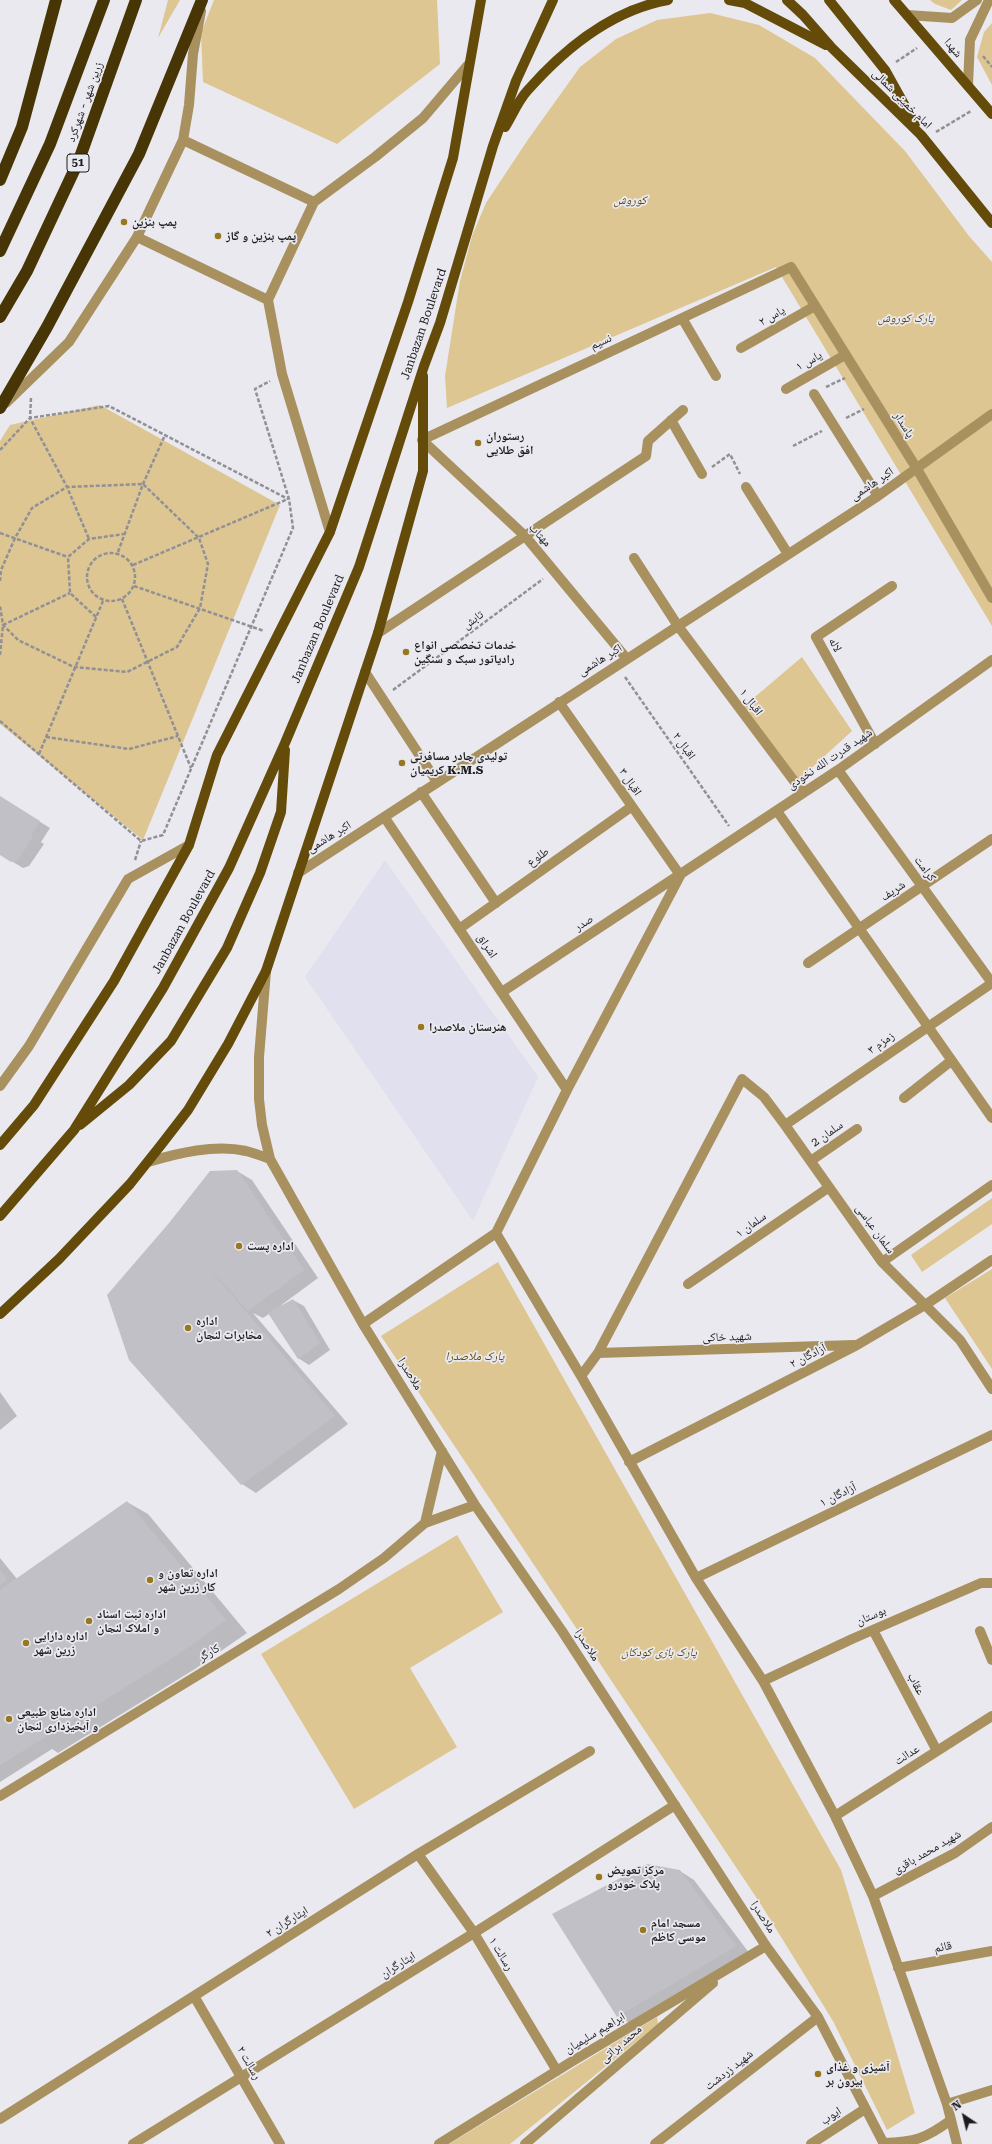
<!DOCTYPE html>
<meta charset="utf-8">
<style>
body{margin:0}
#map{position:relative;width:992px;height:2144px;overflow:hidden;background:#e9e9ef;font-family:"Roboto Serif",serif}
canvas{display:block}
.north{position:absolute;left:944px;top:2096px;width:40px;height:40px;-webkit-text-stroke:3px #e9e9ef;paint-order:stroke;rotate:325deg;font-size:11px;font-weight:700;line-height:16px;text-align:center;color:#1c1c1e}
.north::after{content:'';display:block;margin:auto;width:14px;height:18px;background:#1c1c1e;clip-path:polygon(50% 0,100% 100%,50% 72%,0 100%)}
</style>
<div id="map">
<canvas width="992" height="2144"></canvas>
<div class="north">N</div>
</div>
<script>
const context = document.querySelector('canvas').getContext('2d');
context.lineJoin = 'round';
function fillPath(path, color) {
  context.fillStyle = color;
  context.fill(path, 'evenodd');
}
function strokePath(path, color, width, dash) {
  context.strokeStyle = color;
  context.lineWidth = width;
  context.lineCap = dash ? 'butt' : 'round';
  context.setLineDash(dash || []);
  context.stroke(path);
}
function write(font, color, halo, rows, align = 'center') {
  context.font = font + ' "Roboto Serif","Noto Naskh Arabic",serif';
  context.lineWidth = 3.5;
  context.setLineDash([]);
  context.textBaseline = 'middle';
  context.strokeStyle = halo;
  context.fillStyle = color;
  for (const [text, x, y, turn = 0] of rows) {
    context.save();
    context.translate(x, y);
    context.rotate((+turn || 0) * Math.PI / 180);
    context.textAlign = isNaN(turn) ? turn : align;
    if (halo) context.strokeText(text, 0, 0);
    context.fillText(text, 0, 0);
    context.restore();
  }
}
const built = new Path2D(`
 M385 860 538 1077 473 1221 305 977Z`);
const green = new Path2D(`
 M168 0H180L158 38Z
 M214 0H437L440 64 337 144 203 82 201 33Z
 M930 0H962L951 10 935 4Z
 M710 13 759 25 815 58 905 151 969 236 992 262V626L776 267 447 408 445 376 460 281 472 236 486 203 527 141 580 67 616 39 657 20Z
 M992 23V85L977 57 984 32Z
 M100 405 280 505 143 840 0 724V441L10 425Z
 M802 657 852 731 795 783 743 707Z
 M992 1198V1224L922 1272 911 1255Z
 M498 1262 841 1870 915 2113 887 2130 833 2021 760 1903 381 1336Z
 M992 1269V1369L945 1298Z
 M457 1535 503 1612 410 1668 457 1747 354 1809 261 1654Z
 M657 2017 658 2024 510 2144H449Z`);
const shadow = new Path2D(`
 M0 797 50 828 41 842 44 844 29 866 23 868 0 854Z
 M237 1171 252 1180 318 1278 280 1306 293 1300 304 1306 330 1350 309 1365 298 1358 269 1314 263 1318 253 1313 348 1424 256 1493 242 1484 130 1359 108 1295Z
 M0 1392 17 1416 0 1430Z
 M127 1502 148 1514 247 1633 195 1669 58 1753 52 1749 0 1782V1558L17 1579Z
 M680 1871 694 1880 750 1954 633 2025 618 2016 553 1914Z`);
const building = new Path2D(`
 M0 796 40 821 31 835 33 837 18 860 11 862 0 855Z
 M237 1170 304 1270 248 1311 188 1244 335 1416 241 1485 129 1360 107 1295 169 1223 210 1171Z
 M293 1299 320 1343 298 1359 268 1313Z
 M127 1501 226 1620 174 1657 0 1765V1590Z
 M0 1570 7 1579 0 1585Z
 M647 1864 680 1870 736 1946 617 2017 552 1914Z`);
const path = new Path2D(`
 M983 56 992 67
 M896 62 917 48
 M936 132 971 111
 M826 387 845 378
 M31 398 30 418 67 487 89 539
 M846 418 864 409
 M793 446 822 431
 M0 450 30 418 109 406 288 499
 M712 467 730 454 740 474
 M0 533 68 557
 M118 552 143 484 165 435
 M87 577a24 24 0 1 1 48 0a24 24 0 1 1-48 0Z
 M133 565 288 499
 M0 581 1 570 15 538 32 508 67 487 143 484 199 538 208 564 200 608 177 647 127 672 74 667 18 640 3 625 0 606
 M134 586 264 631
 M122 599 191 768
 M96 617 70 593 68 557 89 539 124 534
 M0 655 3 625 70 593
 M625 677 729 826
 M393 690 543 579
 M0 721 141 841 163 835 293 528 289 499 255 389 270 381
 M46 737 129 749 178 736
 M39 754 103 601
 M135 860 141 841`);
const minor = new Path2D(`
 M907 15 952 18 977 0
 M968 85 970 40 989 0
 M183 140 314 202
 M137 237 268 300
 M682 318 716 376
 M741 348 815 306
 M786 389 845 355
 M814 394 878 496
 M6 403 69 342 137 237 183 140 189 105 193 54 201 11
 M671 420 702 474
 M746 487 788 554
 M330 532 282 374 268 300 314 202 375 157 423 118 468 65
 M634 558 678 626 803 793
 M378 633 646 456 648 441 683 410
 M627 659 525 536 422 440 791 267 917 469 992 598
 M365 672 437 782
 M559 702 680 875
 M875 744 816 637 892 586
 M838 770 992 983
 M421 792 496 903
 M777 811 992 1118
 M385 818 567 1090
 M298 873 878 496 992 414
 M459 929 631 807
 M808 963 992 839
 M266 971 259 1057V1099L262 1125 270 1159 363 1324 475 1505 562 1631 766 1946 818 2017 884 2144
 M502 992 838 770 992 660
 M0 1086 29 1046 128 879 189 845
 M904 1098 951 1061
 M785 1125 992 983
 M812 1160 857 1129
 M148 1162C178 1153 215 1144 246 1151 254 1153 262 1156 270 1159
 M496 1233 581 1376 696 1578 763 1681 835 1816 873 1896 947 2104 957 2144
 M882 1262 992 1185
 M688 1284 828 1188
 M363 1324 496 1233 567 1090 680 876
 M598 1353 854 1345
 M581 1376 598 1353 742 1079 764 1097 785 1125 882 1262 960 1340 992 1389
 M629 1462 857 1345 925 1305 992 1260
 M425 1523 442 1451
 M696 1578 992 1435
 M873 1630 937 1751
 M980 1631 992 1660
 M763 1681 852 1639 981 1583H992
 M0 1796 339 1589 384 1558 425 1523 475 1505
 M835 1816 992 1716
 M418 1854 474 1933 557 2071
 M873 1896 955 1853 992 1827
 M898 1968 992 1951
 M194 1996 280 2144
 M947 2104 992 2090
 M0 2119 418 1854 590 1751
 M883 2143C915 2142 925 2139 951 2120
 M133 2144 474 1933 675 1805
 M439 2144 571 2062 766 1946
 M525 2144 713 1983
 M655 2144 818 2017
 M811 2144 865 2109`);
const major = new Path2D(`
 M729 0 745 3 826 45
 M787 0 803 15 832 48 921 135 992 223
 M829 0 885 70 915 124
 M894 0 992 114
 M505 127C512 116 518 101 527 91 564 49 612 10 668 0
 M80 1125 129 1085 171 1041 227 948 260 873 281 812 285 750
 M0 1145 34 1105 114 981 189 845 217 755 330 532 408 302 453 158 481 0
 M0 1216 74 1130 163 988 229 868 285 743 359 567 424 366 440 323 493 146 516 81 553 0
 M0 1314 59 1259 130 1184 161 1145 188 1110 228 1044 266 971 378 633 423 471V376`);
const highway = new Path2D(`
 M0 180 22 127 56 0
 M0 251 50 144 104 0
 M0 317 27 271 79 160 136 0
 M0 408 47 327 139 154 202 0`);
const markers = [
 [124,222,4,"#987720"],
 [218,236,4,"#987720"],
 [478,443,4,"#987720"],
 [406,652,4,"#987720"],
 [402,763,4,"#987720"],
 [421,1027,4,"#987720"],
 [239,1246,4,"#987720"],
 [188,1328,4,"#987720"],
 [150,1580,4,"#987720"],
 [89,1621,4,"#987720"],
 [26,1643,4,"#987720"],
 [9,1719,4,"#987720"],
 [599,1877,4,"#987720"],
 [643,1930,4,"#987720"],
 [818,2074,4,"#987720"]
];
const shields = [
 [78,163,22]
];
const shieldNames = [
 ["51",78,163]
];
const streetNames = [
 ["شهدا",953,48,50],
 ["امام خمینی شمالی",902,99,45],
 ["زرین شهر - شهرکرد",85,102,-70],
 ["یاس ۲",772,316,-30],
 ["Janbazan Boulevard",424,324,-71],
 ["نسیم",601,342,-25],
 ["یاس ۱",809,361,-29],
 ["پاسدار",904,425,58],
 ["اکبر هاشمی",872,484,-34],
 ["مهتاب",540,535,47],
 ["تابش",473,620,-36],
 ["Janbazan Boulevard",318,629,-67],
 ["لاله",835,645,61],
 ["اکبر هاشمی",600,660,-32],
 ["اقبال ۱",751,702,53],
 ["اقبال ۲",684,746,55],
 ["شهید قدرت الله نخودی",830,759,-34],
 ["اقبال ۳",630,782,56],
 ["اکبر هاشمی",329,837,-32],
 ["طلوع",538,857,-35],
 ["کرامت",925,869,54],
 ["شریف",893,891,-34],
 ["Janbazan Boulevard",184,922,-61],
 ["صدر",584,923,-33],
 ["اشراق",487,946,56],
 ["زمزم ۳",881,1043,-35],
 ["سلمان 2",827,1134,-35],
 ["سلمان ۱",751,1225,-35],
 ["سلمان عباسی",875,1229,54],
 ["شهید خاکی",727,1337,-2],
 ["آزادگان ۲",808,1356,-27],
 ["ملاصدرا",410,1374,58],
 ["آزادگان ۱",838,1495,-26],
 ["بوستان",871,1616,-23],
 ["ملاصدرا",587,1645,57],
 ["کارگر",209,1653,-31],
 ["عقاب",916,1684,62],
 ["عدالت",907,1755,-33],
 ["شهید محمد باقری",927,1852,-30],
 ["ملاصدرا",763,1917,57],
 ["ایثارگران ۲",287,1922,-32],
 ["قائم",943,1947,-11],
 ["رسالت ۱",501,1954,59],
 ["ایثارگران",398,1965,-32],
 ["ابراهیم سلیمیان",595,2033,-31],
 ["محمد براتی",621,2044,-41],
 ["رسالت ۲",249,2063,60],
 ["شهید زردشت",729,2070,-38],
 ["ایوب",831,2116,-33]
];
const parkNames = [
 ["کوروش",630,200],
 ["پارک کوروش",906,318],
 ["پارک ملاصدرا",475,1356],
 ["پارک بازی کودکان",659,1652]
];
const poiNames = [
 ["پمپ بنزین",132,222],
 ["پمپ بنزین و گاز",226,236],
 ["رستوران",486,436],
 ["افق طلایی",486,450],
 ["خدمات تخصصی انواع",414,645],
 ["رادیاتور سبک و سنگین",414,659],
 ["تولیدی چادر مسافرتی",410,756],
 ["کریمیان K.M.S",410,770],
 ["هنرستان ملاصدرا",429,1027],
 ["اداره پست",247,1246],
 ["اداره",196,1321],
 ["مخابرات لنجان",196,1335],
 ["اداره تعاون و",158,1573],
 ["کار زرین شهر",158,1587],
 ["اداره ثبت اسناد",97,1614],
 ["و املاک لنجان",97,1628],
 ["اداره دارایی",34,1636],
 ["زرین شهر",34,1650],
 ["اداره منابع طبیعی",17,1712],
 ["و آبخیزداری لنجان",17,1726],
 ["مرکز تعویض",607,1870],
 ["پلاک خودرو",607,1884],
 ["مسجد امام",651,1923],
 ["موسی کاظم",651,1937],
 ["آشپزی و غذای",826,2067],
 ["بیرون بر",826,2081]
];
fillPath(built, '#e1e0ee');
fillPath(green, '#dec693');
fillPath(shadow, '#0003');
fillPath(building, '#c0c0c6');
strokePath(path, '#909095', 2.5, [4, 2]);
strokePath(minor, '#a8915f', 10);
strokePath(major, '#644b09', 10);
strokePath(highway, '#473505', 12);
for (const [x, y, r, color] of markers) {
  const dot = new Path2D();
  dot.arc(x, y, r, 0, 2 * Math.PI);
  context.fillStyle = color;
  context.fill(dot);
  strokePath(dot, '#e9e9ef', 1.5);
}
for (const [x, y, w] of shields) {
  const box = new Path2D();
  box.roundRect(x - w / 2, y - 9, w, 18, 3);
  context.fillStyle = '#e9e9ef';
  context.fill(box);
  strokePath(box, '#1c1c1e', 1);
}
write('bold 11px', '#1c1c1e', null, shieldNames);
write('12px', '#1c1c1e', '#e9e9ef', streetNames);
write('italic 12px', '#614a0d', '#e9e9ef', parkNames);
write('bold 12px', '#1c1c1e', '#e9e9ef', poiNames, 'left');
</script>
